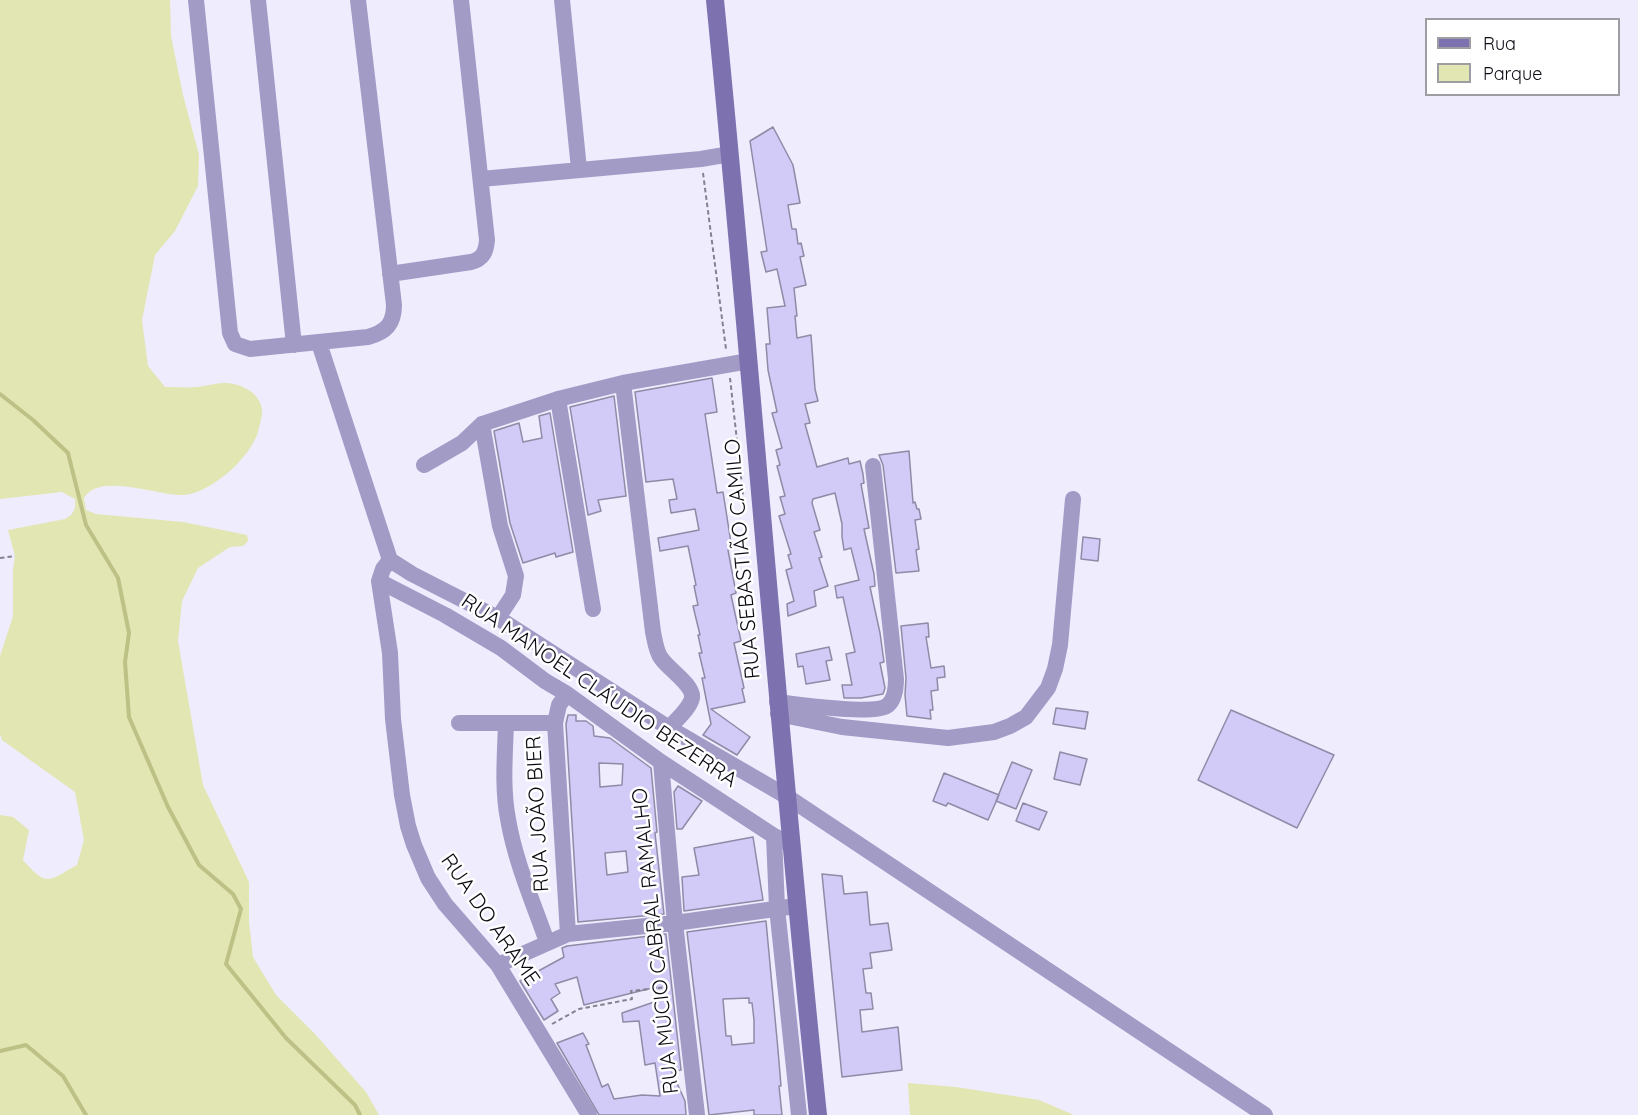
<!DOCTYPE html>
<meta charset="utf-8">
<style>
body{margin:0}
#map{position:relative;width:1638px;height:1115px;overflow:hidden;background:#efecfe;font-family:Quicksand,sans-serif}
canvas{display:block}
.legend{position:absolute;left:1425px;top:18px;width:195px;height:78px;box-sizing:border-box;background:#fff;border:2px solid #9e9da1;margin:0;padding:8px 10px;list-style:none;font-size:18px;color:#0c0a13}
.legend li{display:flex;align-items:center;gap:12px;height:30px}
.legend b{width:30px;border:2px solid #9e9da1}
</style>
<div id="map">
<canvas width="1638" height="1115"></canvas>
<ul class="legend">
<li><b style="height:8px;background:#7e71af"></b>Rua</li>
<li><b style="height:16px;background:#e2e6b2"></b>Parque</li>
</ul>
</div>
<script>
const context = document.querySelector('canvas').getContext('2d');
context.lineJoin = 'round';
function fillPath(path, color) {
  context.fillStyle = color;
  context.fill(path, 'evenodd');
}
function strokePath(path, color, width, dash) {
  context.strokeStyle = color;
  context.lineWidth = width;
  context.lineCap = dash ? 'butt' : 'round';
  context.setLineDash(dash || []);
  context.stroke(path);
}
function write(font, color, halo, rows, align = 'center') {
  context.font = font + ' Quicksand,sans-serif';
  context.lineWidth = 5;
  context.setLineDash([]);
  context.textBaseline = 'middle';
  context.strokeStyle = halo;
  context.fillStyle = color;
  for (const [text, x, y, turn = 0] of rows) {
    context.save();
    context.translate(x, y);
    context.rotate((+turn || 0) * Math.PI / 180);
    context.textAlign = isNaN(turn) ? turn : align;
    if (halo) context.strokeText(text, 0, 0);
    context.fillText(text, 0, 0);
    context.restore();
  }
}
const green = new Path2D(`
 M0 0H170L171 36 183 95 199 155 198 186 175 231 155 255 142 320 148 366 165 387C175 387 186 388 197 387 206 386 215 383 224 383 238 383 256 390 261 405 264 413 260 423 258 432 250 458 212 492 185 495 161 497 99 471 84 498L86 510 96 514 183 522 247 535 248 541 243 546 230 547 198 568 182 601 178 641 203 785 249 882V922L253 957 276 995 315 1034 366 1092 379 1115H0V815L13 817 29 830 23 860C47 887 47 882 77 865L84 840 75 792 2 740 0 734V656L13 616V569L15 556 8 530 65 519C74 514 76 509 75 499L62 492 0 499Z
 M908 1083 956 1087 1039 1100 1074 1115H910Z`);
const stream = new Path2D(`
 M0 394 33 420 68 453 86 525 118 578 129 633 125 662 129 717 168 807 199 865 233 894 241 909 226 964 286 1038 355 1105 360 1115
 M0 1051 26 1045 63 1076 86 1115`);
const building = new Path2D(`
 M773 127 793 165 800 203 788 205 792 229H796L798 244 801 243 804 256 800 257 806 285 794 288 797 316H795L797 338 811 335 815 389 818 401 805 404 810 423 805 424 817 467 848 458 849 464 860 461 863 474 864 483 861 484 869 528 864 529 874 574 875 586 870 587 880 633 884 662 880 663 885 688 883 694 861 698H844L842 685H852L846 654 855 652 843 597 837 598 835 586 859 580 851 548 844 550 842 537V524L835 493 813 499 812 503 820 530 814 532 822 557 819 558 828 586 814 591 816 606 788 616 787 604 794 601 786 570 792 568 788 555 791 554 779 516 785 514 780 497 785 496 777 466 780 465 776 450 782 448 772 413 777 412 768 370 766 344H770L767 308 785 306 777 269 766 272 761 252 767 251 750 141Z
 M712 378 717 412 705 414 717 493 723 492 732 549 728 550 736 593 731 595 741 641 734 643 744 688 742 689 745 702 711 709 750 737 737 755 703 735 711 724 702 678H705L699 653H702L698 635H700L693 606 698 605 694 586 696 585 688 546 660 551 658 538 699 530 695 509 671 513 669 500 677 499 673 479 646 482 635 392Z
 M614 396 626 496 598 500 601 511 588 515 570 407Z
 M550 413 573 552 556 557 555 553 523 563 510 523 494 431 519 423 523 442 542 438 539 416Z
 M909 451 913 503 915 502 917 509H919L921 519 915 520 919 549 916 550 919 571 896 573 883 465 879 455Z
 M1083 537 1100 539 1098 561 1081 559Z
 M928 623 929 637H926L931 668 944 666 945 677 937 678 938 690 931 691 933 710H930L931 719 907 716 905 695 906 678 901 626Z
 M829 647 832 660 826 661 830 680 806 684 803 666 798 667 796 654Z
 M1056 708 1088 712 1085 729 1053 724Z
 M1231 710 1334 755 1297 828 1198 780Z
 M568 715H576V721H586L593 726 594 736 610 738 651 768 657 832 655 833 664 914 578 922 566 724ZM599 763 623 764 622 785 600 787ZM626 851 628 872 607 875 605 853Z
 M1060 752 1087 759 1080 785 1054 779Z
 M1012 762 1032 770 1016 809 996 801Z
 M944 773 999 795 988 820 948 803 946 806 933 801Z
 M678 786 702 801 682 829H677L674 792Z
 M1023 803 1047 812 1039 830 1016 821Z
 M753 837 763 900 684 911 682 877 699 875 694 848Z
 M822 874 842 876 844 894 867 892 870 925 888 923 892 950 870 953 872 968 863 969 866 993H871L873 1009 860 1010 862 1032 898 1027 902 1070 842 1077Z
 M766 921 778 1050 781 1086H779L782 1115H754V1110L709 1115 687 932ZM749 998V1003H752L754 1020V1043L732 1045 731 1036H726L723 999Z
 M666 934 681 1070 672 1072 685 1101 686 1115H599L557 1043 583 1033 589 1044 586 1045 602 1087 608 1084 614 1099 642 1095 660 1096 655 1063 645 1065 639 1021 623 1022 622 1013 660 1000 656 987 584 1005 577 977 555 984 560 993 551 999 558 1011 544 1020 520 981 564 957 562 948 567 946Z`);
const path = new Path2D(`
 M703 173 726 349
 M730 378 743 495
 M0 558 15 556
 M552 1024 579 1009 632 999 631 991 667 987`);
const street = new Path2D(`
 M196 0 230 333 235 344 250 349 368 337C386 332 394 324 394 305L358 0
 M258 0 294 345
 M562 0 579 169
 M481 179 701 159 730 154
 M390 274 471 262C483 259 486 252 487 240L461 0
 M319 343 390 560 412 574 498 618 669 728 786 796 1265 1115
 M623 383 653 632C655 641 656 651 661 658 668 669 694 685 692 698 690 708 676 720 669 728
 M558 399 593 609
 M482 424 500 526 516 576 513 595 498 618
 M424 465 462 443 482 424 558 399 623 383 749 361
 M390 560 383 569 379 581 390 653 393 719 402 795 408 826 414 845 428 878 445 904 498 965 589 1115
 M379 581 445 615 501 648 545 681 567 694 661 762 774 836 790 844
 M567 694 559 705 555 723 568 934
 M777 702C797 704 876 716 888 705 895 699 896 688 896 679L873 466
 M778 714 842 727 948 738 994 732 1010 726 1026 717 1048 688 1055 669 1060 645 1073 499
 M459 723H555
 M506 723C505 755 502 788 508 819 515 861 533 902 547 942
 M661 762 675 923 697 1115
 M774 836 777 908 799 1115
 M498 965 568 934 675 923 796 906`);
const secondary = new Path2D(`
 M715 0C752 372 779 744 818 1115`);
const streetNames = [
 ["RUA SEBASTIÃO CAMILO",743,559,-95],
 ["RUA MANOEL CLÁUDIO BEZERRA",599,691,34],
 ["RUA JOÃO BIER",538,814,-93],
 ["RUA DO ARAME",490,920,55],
 ["RUA MÚCIO CABRAL RAMALHO",656,941,-96]
];
fillPath(green, '#e2e6b2');
strokePath(stream, '#bec186', 4);
fillPath(building, '#d2caf7');
strokePath(building, '#8f8ba6', 1.5);
strokePath(path, '#858290', 2, [4.5, 3]);
strokePath(street, '#a29bc6', 16);
strokePath(secondary, '#7e71af', 18);
write('21px', '#0c0a13', '#fff', streetNames);
</script>
